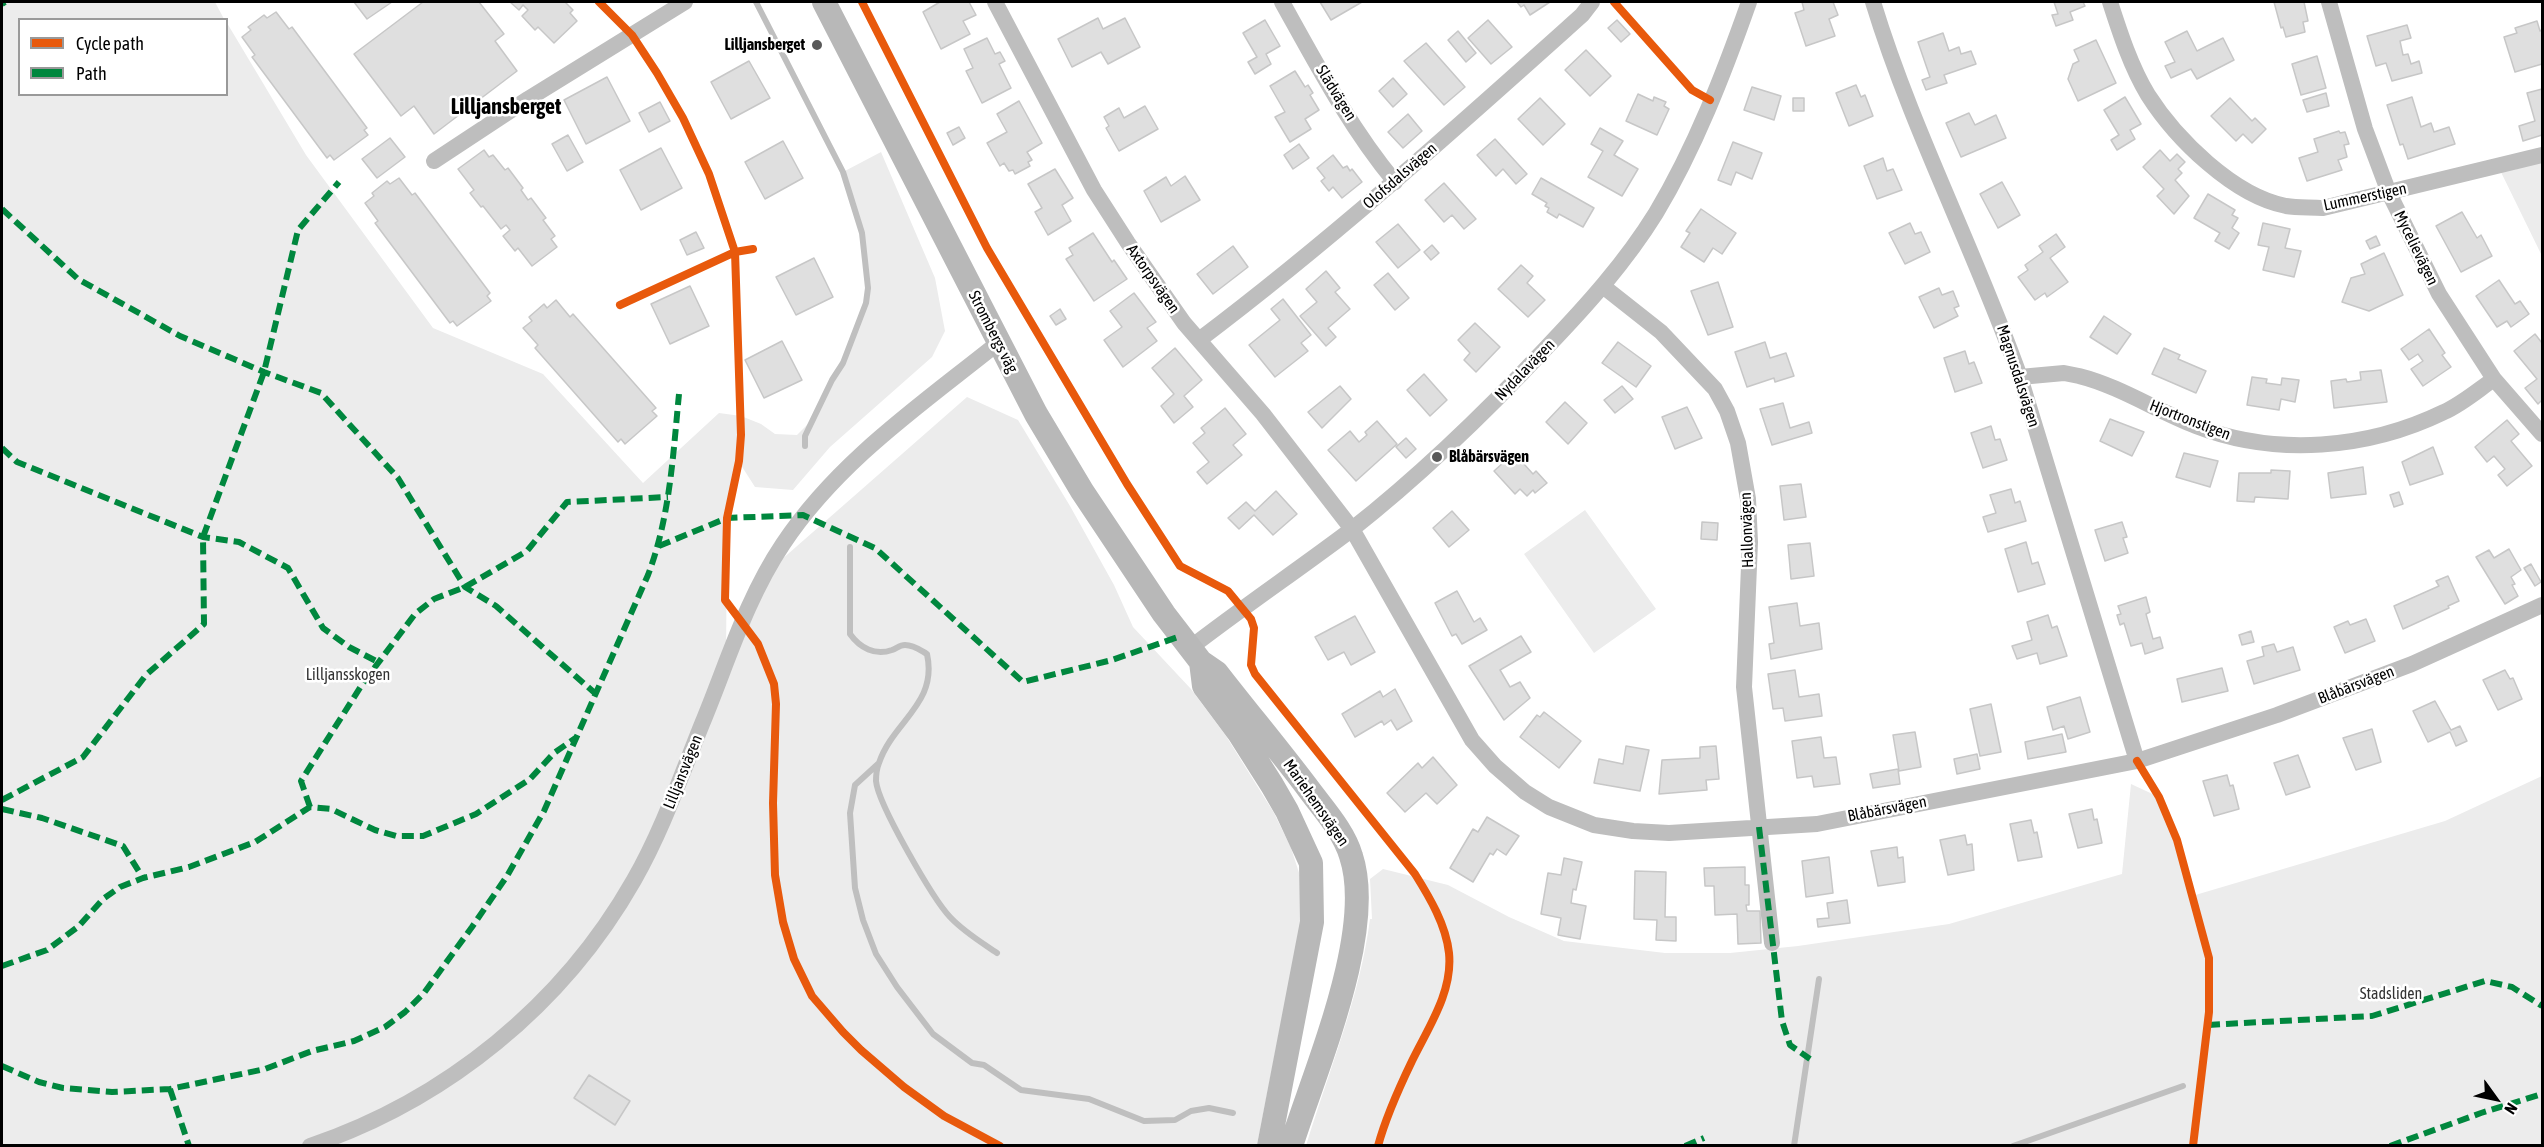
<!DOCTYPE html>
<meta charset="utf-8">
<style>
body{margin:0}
#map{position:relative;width:2544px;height:1147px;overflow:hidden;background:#fff;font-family:"Asap Condensed",sans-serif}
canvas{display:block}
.frame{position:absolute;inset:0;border:3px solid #000;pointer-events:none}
.legend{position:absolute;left:18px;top:18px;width:210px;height:78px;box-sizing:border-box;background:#fff;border:2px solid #999;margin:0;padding:8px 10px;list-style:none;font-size:18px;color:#000}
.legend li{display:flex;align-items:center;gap:12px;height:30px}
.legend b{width:30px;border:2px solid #999}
.north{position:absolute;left:2466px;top:1069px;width:60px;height:60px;-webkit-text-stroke:4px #fff;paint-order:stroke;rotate:123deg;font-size:16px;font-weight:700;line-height:24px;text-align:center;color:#000}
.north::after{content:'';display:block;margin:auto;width:21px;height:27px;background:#000;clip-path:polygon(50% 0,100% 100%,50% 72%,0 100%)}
</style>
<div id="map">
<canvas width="2544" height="1147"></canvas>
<div class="frame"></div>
<ul class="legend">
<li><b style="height:8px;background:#e8590c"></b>Cycle path</li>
<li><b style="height:8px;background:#00873e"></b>Path</li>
</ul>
<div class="north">N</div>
</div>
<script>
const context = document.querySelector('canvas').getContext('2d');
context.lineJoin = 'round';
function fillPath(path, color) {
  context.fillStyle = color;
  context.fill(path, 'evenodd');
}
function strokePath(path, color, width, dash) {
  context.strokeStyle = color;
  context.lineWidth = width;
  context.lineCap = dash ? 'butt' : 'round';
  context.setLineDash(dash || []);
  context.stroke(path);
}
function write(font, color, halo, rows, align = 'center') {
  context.font = font + ' "Asap Condensed",sans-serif';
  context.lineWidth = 5;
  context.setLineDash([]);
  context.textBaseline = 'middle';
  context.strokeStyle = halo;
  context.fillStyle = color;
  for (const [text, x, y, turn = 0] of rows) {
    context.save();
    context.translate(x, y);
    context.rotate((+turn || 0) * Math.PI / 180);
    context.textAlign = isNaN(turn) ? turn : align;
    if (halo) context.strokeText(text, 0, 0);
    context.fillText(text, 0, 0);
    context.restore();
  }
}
const green = new Path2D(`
 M2 2H215L224 19 20 20V94H226L227 23 306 155 433 328 543 374 643 483 719 413 741 416 761 424 775 434 797 435 814 418 832 380 843 363 866 303 868 288 862 233 843 172 881 152 935 278 945 331 932 357 830 447 793 490 755 487 739 462 727 518 726 663 764 575 967 397 1018 420 1070 506 1114 585 1133 627 1191 689 1226 736 1274 813 1291 848 1302 882 1304 906 1257 1145 2 1146Z
 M2542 155V256L2498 166Z
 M1585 510 1656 609 1594 653 1524 554Z
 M2542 776V1145L1306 1146C1329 1070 1360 997 1370 919H1372L1370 879 1383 869 1448 885 1509 917 1564 941 1665 953H1730L1798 946 1949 924 2122 874 2131 784 2159 797 2177 840 2192 896 2445 821Z`);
const stream = new Path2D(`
 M756 2 843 172 862 233 868 288 866 303 843 363 832 380 805 436V446
 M850 547V634C860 648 875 656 892 650 897 648 900 645 905 645 914 645 920 650 927 654 938 704 893 721 879 763 877 768 876 776 876 781 878 804 933 899 950 917 964 932 981 942 997 953
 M879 763 855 785 850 813 855 888 863 920 876 954 897 987 933 1034 972 1063 984 1065 1021 1090 1089 1099 1144 1121 1175 1120 1191 1111 1209 1108 1233 1113
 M1794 1146 1819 979
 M2013 1146 2183 1086`);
const building = new Path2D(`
 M354 2H392L367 19Z
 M423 2H479L504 34 495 41 517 71 434 134 414 106 401 116 354 54Z
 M510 2H565L573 10 570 13 577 21 554 43 538 27 535 30 522 16 528 10 523 5 519 10Z
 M940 2H969L976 15 963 21 970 34 941 49 923 12Z
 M1320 2H1362L1331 20Z
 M1517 2H1550L1530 15 1524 5 1521 7Z
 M1802 2H1833L1838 15 1829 19 1835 36 1806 46 1795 13 1804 10Z
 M2054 2H2083L2085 6 2070 12 2073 20 2056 26 2052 15 2058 14Z
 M2274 2H2304L2308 21 2303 22 2305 32 2286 37 2283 27 2281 28Z
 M276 12 289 29 292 27 367 128 364 130 368 135 334 160 330 155 327 158 252 57 255 55 242 37 251 30 248 27 264 15 267 18Z
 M1098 18 1103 29 1125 18 1140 47 1108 64 1101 52 1072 67 1058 39Z
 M1265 20 1280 46 1266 54 1271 64 1255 74 1248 62 1257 57 1243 33Z
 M1488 20 1512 47 1491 64 1468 38Z
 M1617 20 1630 34 1621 42 1608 28Z
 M2537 21 2540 31 2542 30V64L2515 72 2504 37 2517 33 2515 28Z
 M2407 25 2411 38 2400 41 2403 55 2408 54 2411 64 2419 61 2422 73 2392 81 2386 63 2376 66 2367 36Z
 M1458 31 1476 53 1466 62 1448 40Z
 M2187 31 2197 51 2223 38 2234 60 2197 79 2191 69 2171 78 2165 66 2175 62 2165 42Z
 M1943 33 1949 51 1959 47 1961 54 1971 51 1976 64 1944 75 1947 83 1926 90 1922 80 1930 77 1918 42Z
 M987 38 995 54 1000 52 1005 61 999 64 1011 88 982 103 966 71 973 68 964 49Z
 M2096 40 2116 83 2078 101 2068 79 2073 64 2079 61 2074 50Z
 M1426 43 1465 87 1444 105 1404 61Z
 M1586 50 1611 76 1590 96 1565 70Z
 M2317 56 2326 88 2301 95 2292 64Z
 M749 61 770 98 731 119 711 82Z
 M1295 71 1305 87 1308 85 1313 93 1310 95 1319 110 1305 119 1311 129 1290 142 1275 117 1285 112 1270 86Z
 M607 77 630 121 586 144 564 100Z
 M1393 78 1407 94 1393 107 1379 91Z
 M1856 85 1861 97 1865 95 1873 116 1849 126 1836 93Z
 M1752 87 1781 96 1774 120 1744 110Z
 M2542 89V135L2523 141 2519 126 2535 121 2527 93Z
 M2326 93 2329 106 2307 112 2303 100Z
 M1638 94 1653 101 1654 97 1666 102 1664 106 1669 109 1657 135 1626 121Z
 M2125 97 2141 124 2130 130 2135 139 2117 150 2111 140 2119 135 2104 110Z
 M2412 97 2421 127 2431 123 2434 132 2449 127 2455 144 2408 159 2403 144 2400 145 2387 105Z
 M1540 98 1565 124 1543 145 1518 119Z
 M1793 98H1804V111H1793Z
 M2230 98 2252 121 2255 118 2266 129 2252 143 2243 134 2236 141 2211 116Z
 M1019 101 1042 143 1027 152 1032 160 1028 162 1030 166 1015 174 1013 170 1009 171 1004 163 1000 166 987 143 1007 132 997 114Z
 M660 102 670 121 649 132 639 113Z
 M1145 106 1158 129 1119 151 1106 128 1109 126 1104 117 1119 108 1124 118Z
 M1969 113 1975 125 1996 115 2006 138 1961 157 1946 123Z
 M1408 114 1422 131 1403 148 1388 132Z
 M959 127 965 138 953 145 947 133Z
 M1600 128 1623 141 1614 155 1638 169 1622 196 1588 177 1603 151 1591 144Z
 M2339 131 2340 133 2345 132 2349 144 2344 145 2347 157 2338 160 2342 170 2307 181 2299 158 2318 152 2314 139Z
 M568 135 583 162 567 171 552 144Z
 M390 138 405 157 377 178 362 159Z
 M1495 139 1527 174 1516 184 1503 169 1496 176 1477 155Z
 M783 141 803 178 765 199 745 162Z
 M1733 142 1762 153 1752 179 1736 172 1731 185 1718 180Z
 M1299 144 1309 158 1293 169 1284 155Z
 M661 148 682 188 641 210 620 170Z
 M484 150 489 157 493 155 505 170 508 168 523 188 521 190 528 200 531 198 546 218 543 220 555 236 551 239 557 247 532 266 518 248 515 251 503 236 510 230 506 225 501 229 483 206 481 207 470 193 474 190 458 169Z
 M2160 150 2170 161 2177 154 2185 162 2178 169 2182 173 2175 180 2189 196 2174 214 2157 196 2164 189 2143 167Z
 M1333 155 1343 168 1347 166 1350 171 1352 169 1362 182 1342 198 1333 187 1329 191 1321 181 1325 178 1317 168Z
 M1883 158 1887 171 1893 169 1902 190 1877 199 1864 166Z
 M1055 169 1073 198 1062 205 1071 221 1048 235 1035 212 1042 208 1028 184Z
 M1185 176 1200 200 1161 222 1144 191 1166 177 1171 186Z
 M399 178 412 195 415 193 490 293 487 296 491 301 457 326 453 321 450 323 375 223 378 221 365 203 374 196 372 193 387 181 390 184Z
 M1541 178 1594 208 1583 227 1559 214 1557 218 1547 212 1549 208 1545 206 1547 203 1532 194Z
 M2002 182 2020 215 1998 228 1980 194Z
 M1444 183 1476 219 1464 229 1452 215 1444 222 1425 200Z
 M2208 194 2235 210 2232 215 2238 218 2232 228 2239 233 2229 249 2215 241 2220 233 2194 218Z
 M1701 209 1736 233 1722 254 1713 248 1704 262 1681 247 1690 233 1686 231Z
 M2462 212 2477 238 2481 235 2492 256 2461 272 2436 226Z
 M1910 223 1915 234 1921 232 1930 252 1905 264 1889 233Z
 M2263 223 2290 229 2285 248 2301 251 2294 277 2263 270 2269 247 2258 245Z
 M1398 224 1420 250 1398 268 1376 242Z
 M696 232 704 248 687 255 680 240Z
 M1093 233 1112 262 1114 260 1127 279 1094 301 1066 259 1073 255 1069 248Z
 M2056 234 2065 247 2050 258 2068 282 2047 297 2045 293 2035 300 2018 277 2028 270 2025 265 2043 252 2039 246Z
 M2376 236 2380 245 2370 249 2366 241Z
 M1432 245 1439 253 1431 260 1424 252Z
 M1233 246 1248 267 1213 294 1197 274Z
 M2384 253 2403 295 2369 311 2342 302 2351 278 2365 274 2361 264Z
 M814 258 833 297 796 315 776 277Z
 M1521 265 1533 276 1527 283 1545 300 1528 317 1498 289Z
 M1326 271 1340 288 1335 292 1350 309 1328 328 1336 337 1326 346 1300 316 1317 302 1306 289Z
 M1388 273 1409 298 1395 310 1374 285Z
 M2499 280 2515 304 2520 301 2529 314 2511 327 2507 321 2497 327 2476 296Z
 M1718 282 1733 327 1708 335 1691 291Z
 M690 286 709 326 670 344 651 304Z
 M1939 288 1942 295 1953 291 1959 306 1954 308 1958 316 1934 328 1919 297Z
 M1134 293 1156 322 1147 328 1157 341 1123 367 1104 340 1122 327 1110 311Z
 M1283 299 1311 335 1301 343 1308 351 1275 377 1249 345 1280 320 1271 309Z
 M556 300 570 317 573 314 656 408 652 411 657 416 625 444 621 439 618 442 535 348 538 345 523 328 532 321 529 317 544 304 547 308Z
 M1060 309 1066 319 1056 325 1050 316Z
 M2104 316 2131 334 2117 354 2090 337Z
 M1475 323 1500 347 1476 372 1464 360 1470 353 1458 340Z
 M2429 329 2445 353 2442 355 2451 367 2423 386 2411 369 2423 361 2418 354 2409 360 2401 349Z
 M2535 334 2542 343V400L2538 404 2525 388 2537 379 2514 351Z
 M782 341 802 380 764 398 745 360Z
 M1618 342 1651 366 1636 387 1602 363Z
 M1765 342 1770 358 1786 353 1794 376 1775 382 1774 378 1747 387 1735 352Z
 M1175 348 1202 380 1184 396 1193 407 1174 423 1161 406 1174 394 1152 368Z
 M2164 348 2180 355 2178 359 2206 371 2196 393 2152 374Z
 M1965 351 1969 364 1974 362 1982 383 1955 392 1944 358Z
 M2381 370 2387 402 2334 408 2331 381 2346 379 2347 382 2361 380 2360 372Z
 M1424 374 1447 400 1430 416 1407 390Z
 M2252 377 2267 379 2266 383 2281 385 2282 378 2299 380 2295 402 2281 399 2279 410 2247 405Z
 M1340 386 1351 399 1322 428 1308 412Z
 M1622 386 1633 399 1615 413 1604 400Z
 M1565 402 1587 423 1568 444 1546 422Z
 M1783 403 1790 428 1809 422 1812 433 1772 445 1760 409Z
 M1687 407 1702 438 1675 449 1662 417Z
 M1225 408 1246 434 1233 445 1242 455 1207 484 1197 472 1209 462 1193 443 1205 433 1201 428Z
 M2110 419 2144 432 2132 456 2100 441Z
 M2507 420 2519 434 2511 441 2532 466 2507 486 2498 475 2505 469 2494 456 2487 462 2475 447Z
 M1377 421 1397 444 1356 481 1328 450 1350 431 1359 442 1367 435 1365 432Z
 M1991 426 1995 440 2000 439 2007 460 1983 468 1971 433Z
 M1406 438 1416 449 1406 458 1396 447Z
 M2433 447 2443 474 2410 485 2402 462Z
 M1514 453 1533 474 1536 471 1547 483 1535 493 1533 490 1527 496 1520 489 1515 494 1494 471Z
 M2184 453 2218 461 2210 487 2176 477Z
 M2363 467 2366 494 2331 498 2328 473Z
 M2271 470 2290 471 2288 499 2255 497 2254 502 2237 501 2239 473H2271Z
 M1801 484 1806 517 1784 520 1780 486Z
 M2011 489 2015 503 2020 501 2026 521 1988 532 1983 517 1996 513 1990 495Z
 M1276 491 1297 514 1273 535 1254 515 1239 529 1228 518 1246 502 1255 511Z
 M2399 492 2403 504 2394 507 2390 495Z
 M1452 511 1469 530 1449 547 1433 528Z
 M1702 522 1718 523 1717 540 1701 539Z
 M2122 522 2127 537 2123 538 2128 553 2105 561 2095 530Z
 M2026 542 2032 564 2038 562 2045 584 2018 592 2005 549Z
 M1810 543 1814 576 1791 579 1788 545Z
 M2509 549 2521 570 2511 577 2515 584 2512 585 2518 596 2505 604 2476 557 2489 550 2494 558Z
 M2531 564 2541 582 2535 586 2524 568Z
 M2448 576 2459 601 2448 606 2449 608 2403 629 2394 606 2439 586 2436 581Z
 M1457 591 1474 622 1480 618 1487 630 1462 644 1456 634 1452 636 1435 603Z
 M2146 597 2150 612 2146 614 2153 639 2160 637 2163 648 2145 654 2142 643 2131 646 2124 623 2120 625 2117 615 2121 614 2118 606Z
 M1797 603 1800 626 1819 623 1822 649 1771 659 1769 644 1774 643 1769 607Z
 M2048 615 2052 628 2057 626 2067 656 2040 664 2037 653 2017 659 2012 646 2032 640 2027 622Z
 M1355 616 1375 652 1351 665 1344 652 1328 660 1315 637Z
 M2366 619 2375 641 2345 653 2334 627 2348 621 2350 625Z
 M2251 631 2254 642 2242 645 2239 635Z
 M1521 636 1531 652 1500 670 1510 687 1520 682 1530 698 1504 720 1469 666Z
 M2274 644 2277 652 2293 647 2300 670 2254 684 2247 661 2264 656 2262 647Z
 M2222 668 2228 691 2182 702 2177 679Z
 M1795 670 1799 697 1819 694 1822 716 1785 721 1783 708 1773 709 1768 674Z
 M2505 670 2510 679 2513 678 2522 699 2498 710 2483 680Z
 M1395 689 1412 721 1397 730 1391 720 1384 725 1382 721 1355 737 1342 714 1380 691 1383 697Z
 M2080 697 2090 732 2068 739 2064 726 2053 730 2047 707Z
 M2435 701 2451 730 2460 726 2467 741 2456 746 2450 732 2428 742 2413 711Z
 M1991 704 2001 752 1980 756 1970 709Z
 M1544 712 1581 741 1559 768 1520 737 1537 715 1540 717Z
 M2372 729 2381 762 2356 770 2343 738Z
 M1915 732 1921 767 1899 771 1893 735Z
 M2062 734 2066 752 2028 759 2025 742Z
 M1821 737 1824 758 1836 757 1840 784 1814 787 1812 776 1797 778 1792 741Z
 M1626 746 1649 750 1640 791 1594 783 1599 759 1623 764Z
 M1716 746 1719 779 1706 780 1707 790 1659 794 1662 760 1700 758V747Z
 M1977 754 1980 769 1957 774 1954 759Z
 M2298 755 2310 787 2286 795 2274 763Z
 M1433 757 1457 785 1437 804 1426 793 1405 812 1387 793 1418 763 1422 768Z
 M1898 769 1900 784 1873 788 1870 774Z
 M2227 775 2230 786 2233 785 2239 809 2214 816 2203 781Z
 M2092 809 2094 820 2097 819 2102 843 2078 848 2069 814Z
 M1487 817 1519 836 1506 855 1497 849 1493 855 1490 853 1473 882 1450 868 1473 829 1478 832Z
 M2031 820 2034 833 2037 832 2042 857 2018 861 2010 824Z
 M1965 835 1967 845 1972 844 1974 870 1948 875 1940 840Z
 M1897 847 1898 858 1903 857 1905 882 1878 886 1871 851Z
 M1829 857 1833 893 1806 897 1802 861Z
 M1564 858 1582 862 1576 890 1573 889 1571 903 1586 906 1580 939 1558 935 1561 918 1541 914 1548 873 1561 875Z
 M1745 867V885H1749V905H1746L1747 911H1760L1761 943 1738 944 1737 914 1715 915 1714 886H1705L1704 868Z
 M1635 871 1666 872 1665 917H1676V941L1656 940 1657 920 1634 919Z
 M1847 900 1850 923 1818 927 1817 919 1829 918 1827 903Z
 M589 1075 630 1101 615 1125 574 1098Z`);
const street = new Path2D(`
 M995 2 1094 190 1128 243 1184 323 1263 414 1352 529 1472 740 1495 766 1525 792 1549 807 1594 825 1633 831 1669 833 1817 824 2137 761 2277 715 2412 664 2542 605
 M1282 2C1316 63 1350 128 1395 182
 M1873 2C1912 130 1975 250 2020 377L2137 761
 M2110 2C2120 33 2131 67 2148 95 2176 139 2234 196 2286 206 2298 208 2311 207 2323 208L2542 155
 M2329 2 2365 129 2389 193 2439 294 2494 379 2542 434
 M434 161 528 99 685 2
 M1604 287 1661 332 1715 389 1727 411 1738 443 1748 499 1750 542 1744 687 1772 943
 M1199 340C1333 239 1457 127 1582 15L1592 2
 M2020 377 2064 373 2079 376C2119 386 2157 411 2196 426 2276 457 2368 449 2444 412 2462 404 2478 390 2494 379
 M1190 648C1243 607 1298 570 1351 530 1421 475 1486 412 1547 347 1587 305 1625 263 1656 213 1695 148 1724 73 1749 2
 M310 1146C446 1100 563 1005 634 880 662 831 681 776 702 724 727 664 746 599 783 544 838 461 922 404 998 343`);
const secondary = new Path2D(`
 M824 2 1036 414 1082 491 1164 614 1201 662 1217 673C1248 713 1280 751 1310 791 1325 811 1344 832 1351 856 1376 931 1315 1070 1291 1146
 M1201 662 1204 686 1239 733 1272 785 1287 811 1311 863 1312 922 1269 1146`);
const quiet = new Path2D(`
 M2 4 5 2
 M2 209 78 279 180 336 264 372 321 393 398 478 465 587 496 606 597 695
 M2 448 17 462 203 537 239 542 288 568 323 628 349 647 378 662
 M659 546 727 518 803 515 875 548 1023 682 1112 660 1181 636
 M2 800 83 757 146 675 204 624 203 537 264 372 298 230 339 182
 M310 807 301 781 363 683 415 614 434 599 465 587 527 551 567 502 668 497
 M2 809 42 818 123 846 143 878
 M1759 827 1782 1021 1790 1045 1810 1059
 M2 966 47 950 79 926 103 899 120 887 143 878 189 867 255 842 310 807 331 809 375 830 396 836H423L476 814 530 779 554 753 577 737
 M2208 1025 2372 1016 2485 981 2512 987 2542 1006
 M2 1066 39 1082 63 1088 112 1092 170 1089 265 1069 312 1051 354 1041 385 1027 405 1012 424 993 472 927 507 876 544 811 648 575C670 517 673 455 679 394
 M170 1089 189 1146
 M1685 1146 1704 1138
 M2390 1146 2481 1113 2542 1094`);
const cycleway = new Path2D(`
 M599 2 632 35 657 73 683 118 709 174 735 252 741 435 739 461 727 518 725 600 758 644 774 684 776 704 773 803 775 875 783 922 794 959 812 996 843 1032 861 1050 904 1087 944 1116 1000 1146
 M862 2 987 248 1127 484 1180 566 1228 591 1251 619 1254 628 1251 665 1255 674 1415 874C1430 898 1446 925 1449 953 1453 992 1428 1028 1412 1061 1399 1088 1386 1116 1378 1146
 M1614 2 1692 90 1710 100
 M620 305 735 252 753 249
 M2137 761 2159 797 2177 840 2209 958V1012L2193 1146`);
const markers = [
 [817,45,6,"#595959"],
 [1437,457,6,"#595959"]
];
const poiNames = [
 ["Lilljansberget",805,45],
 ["Blåbärsvägen",1449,457,"left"]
];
const streetNames = [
 ["Slädvägen",1336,93,58],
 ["Olofsdalsvägen",1400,176,-41],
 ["Lummerstigen",2365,197,-12],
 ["Mycelievägen",2416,248,64],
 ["Axtorpsvägen",1153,279,55],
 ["Strombergs väg",993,332,63],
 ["Nydalavägen",1525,370,-46],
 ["Magnusdalsvägen",2018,376,72],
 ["Hjortronstigen",2190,420,21],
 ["Hallonvägen",1747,530,-92],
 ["Blåbärsvägen",2356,685,-21],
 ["Lilljansvägen",683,772,-68],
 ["Mariehemsvägen",1316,803,55],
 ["Blåbärsvägen",1887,809,-11]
];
const parkNames = [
 ["Lilljansskogen",348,675],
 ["Stadsliden",2391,994]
];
const districtNames = [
 ["Lilljansberget",506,107]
];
fillPath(green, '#ececec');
strokePath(stream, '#bfbfbf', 6);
fillPath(building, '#dfdfdf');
strokePath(building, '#c7c7c7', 1.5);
strokePath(street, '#bebebe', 16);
strokePath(secondary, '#b8b8b8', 24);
strokePath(quiet, '#00873e', 6, [12, 6]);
strokePath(cycleway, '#e8590c', 8);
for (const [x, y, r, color] of markers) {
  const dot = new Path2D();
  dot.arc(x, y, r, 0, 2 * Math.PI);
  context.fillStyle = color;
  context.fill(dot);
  strokePath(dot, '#fff', 2);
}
write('bold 16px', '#000', '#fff', poiNames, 'right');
write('16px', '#000', '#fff', streetNames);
write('16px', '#333', '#fff', parkNames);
write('bold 22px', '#000', '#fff', districtNames);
</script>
